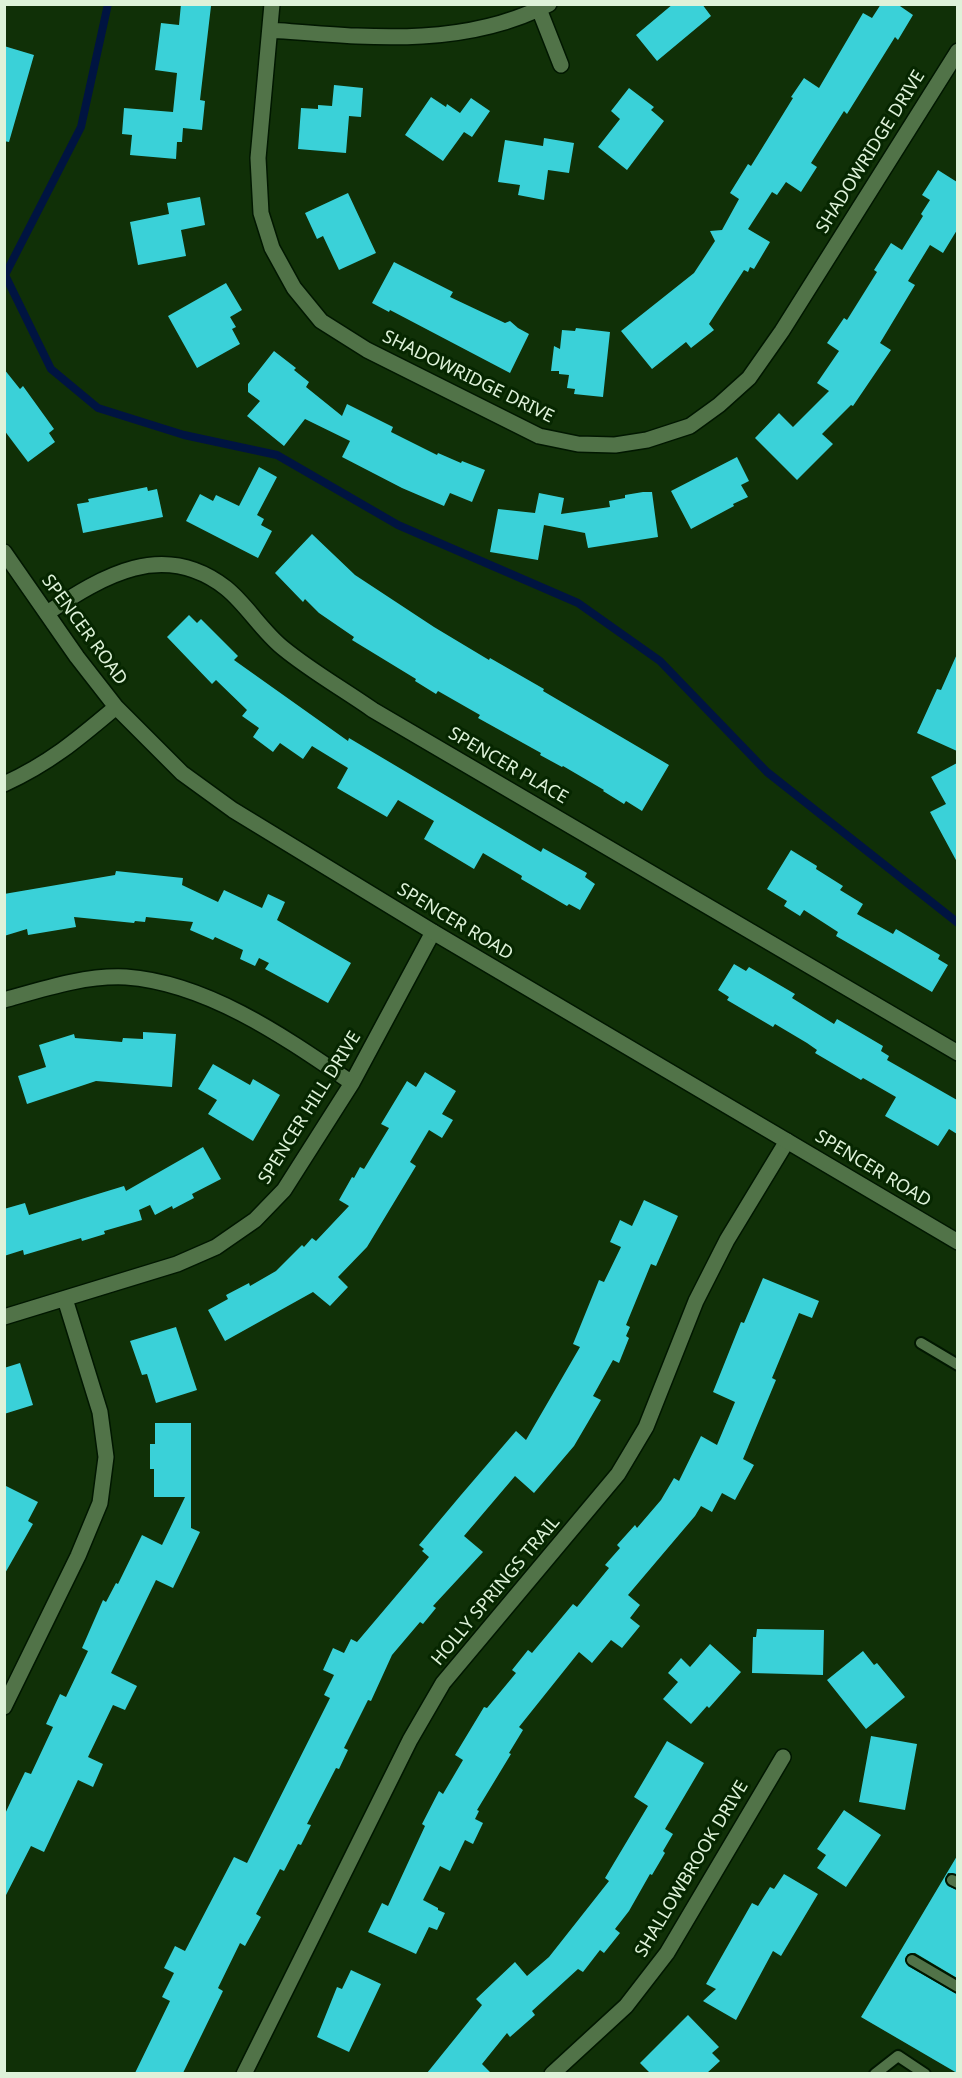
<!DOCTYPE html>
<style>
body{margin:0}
#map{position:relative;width:962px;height:2078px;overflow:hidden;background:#103007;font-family:"Noto Sans",sans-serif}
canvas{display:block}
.frame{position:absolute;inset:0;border:6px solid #def2d9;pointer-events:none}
</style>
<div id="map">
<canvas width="962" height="2078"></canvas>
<div class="frame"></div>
</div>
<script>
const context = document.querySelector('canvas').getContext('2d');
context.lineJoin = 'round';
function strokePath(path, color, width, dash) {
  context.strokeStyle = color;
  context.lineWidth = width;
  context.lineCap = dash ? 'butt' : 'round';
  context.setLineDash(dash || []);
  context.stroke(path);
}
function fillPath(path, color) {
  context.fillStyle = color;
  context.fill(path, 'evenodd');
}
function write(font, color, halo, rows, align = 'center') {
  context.font = font + ' "Noto Sans",sans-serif';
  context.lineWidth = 6;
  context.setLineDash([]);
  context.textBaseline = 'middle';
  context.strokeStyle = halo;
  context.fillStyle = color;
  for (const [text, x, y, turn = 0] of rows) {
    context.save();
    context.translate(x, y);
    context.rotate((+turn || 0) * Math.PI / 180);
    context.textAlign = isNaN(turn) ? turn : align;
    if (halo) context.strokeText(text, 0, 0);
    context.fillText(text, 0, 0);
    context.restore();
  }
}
const stream = new Path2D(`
 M108 4 81 127 5 275 51 369 98 408 184 435 277 455 398 525 578 603 660 661 767 772 958 923`);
const building = new Path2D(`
 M181 4 211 6 200 100 205 101 202 130 183 128 182 142H177L176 159 130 155 132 135 122 134 124 108 173 112 177 73 155 70 161 23 179 25Z
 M673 4H702L711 16 657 61 636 35Z
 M881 4H897L913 15 898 40 895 37 847 114 844 111 811 163 817 167 801 192 786 182 777 195 772 192 748 229 770 242 754 269 750 267 748 272 744 270 709 324 714 330 691 348 686 342 652 369 621 331 694 273 715 241 710 231 722 230 739 199 730 193 748 164 751 166 793 98 791 97 804 78 819 88 863 13 872 18Z
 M4 46 34 55 9 142 4 141Z
 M334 85 363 88 361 117 349 116 346 153 298 149 301 108 318 109V105L332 106Z
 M629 88 654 107 651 110 664 121 627 170 598 147 620 119 611 111Z
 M431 97 446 107 447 104 460 113 471 98 490 111 472 137 464 132 443 161 405 135Z
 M544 138 574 143 569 173 548 170 544 200 518 195 520 185 498 182 505 140 543 146Z
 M938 170 957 182V230L943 253 930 245 908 281 915 285 880 343 891 350 853 406 851 405 822 434 833 444 797 480 755 438 779 413 793 427 829 391 817 383 839 351 827 343 844 318 847 320 877 272 874 270 891 243 902 250 923 216 921 214 930 200 922 195Z
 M348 193 376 253 339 270 323 236 317 239 305 213Z
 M200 197 205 225 181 230 186 256 138 265 130 222 169 214 167 203Z
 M394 262 453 292 450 297 505 323 510 321 518 328 529 334 510 373 390 310 389 312 372 303Z
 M226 283 242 310 230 317 236 327 232 329 240 344 197 368 168 316Z
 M576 328 610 332 603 397 574 394 575 389 567 388 569 375 559 374V371H551L554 346 560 349 562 330 575 331Z
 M274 351 296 368 294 370 309 382 306 387 342 416 347 404 393 427 391 432 437 455 438 453 461 463 462 461 485 470 472 502 450 493 444 506 402 488 342 457 350 441 305 419 284 446 247 416 260 401 248 392V384Z
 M4 369 20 389 23 386 54 429 49 433 55 442 28 462 4 430Z
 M737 457 749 481 741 485 748 497 733 504 734 506 691 529 671 491Z
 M259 467 277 477 257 515 264 519 261 525 272 531 258 558 186 521 200 494 213 501 216 495 239 506Z
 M147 487 148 491 157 489 163 517 83 533 77 504 89 502 88 499Z
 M643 492H652L658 537 588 548 585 533 544 525 538 560 490 552 498 509 535 513 539 493 564 498 561 514 610 507 609 501 625 498V495Z
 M312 534 355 575 434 627 489 660 490 658 544 689 543 691 669 765 642 811 626 801 624 804 603 791 604 790 563 766 562 767 540 755 541 753 478 718 480 715 438 691 436 694 415 681 416 679 352 640 354 637 319 613 305 599 303 602 275 573Z
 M189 615 197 623 201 619 238 656 234 660 348 741 349 738 541 852 543 848 587 873 585 877 595 884 580 910 569 904 567 906 521 879 522 876 483 853 474 869 424 839 434 821 398 800 387 817 337 788 348 768 312 746 303 759 280 743 273 752 253 737 259 728 242 716 247 710 216 680 212 684 167 637Z
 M957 654V751L917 733 937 689 941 690Z
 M957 763V862L930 812 946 804 931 777Z
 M791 850 817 866 816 869 843 886 840 890 863 904 857 914 893 934 896 929 940 955 938 959 948 965 932 992 836 936 838 932 804 910 800 916 784 906 787 901 767 889Z
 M116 871 183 878 182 885 218 902 224 890 262 908 268 894 285 902 277 920 351 963 328 1003 265 969 269 963 259 958 255 966 240 959 243 950 215 937 213 940 190 930 193 922 146 917 145 922 135 921 134 923 74 917 76 927 28 935 27 929 4 936V894L115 875Z
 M734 964 746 971 749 967 795 994 792 998 834 1024 837 1019 883 1046 881 1051 889 1056 887 1060 957 1100V1134L949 1129 938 1146 885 1116 896 1097 863 1078 861 1080 815 1053 817 1050 807 1043 775 1024 773 1027 727 1000 729 997 718 990Z
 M143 1032 176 1034 172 1087 96 1081 27 1104 18 1076 46 1067 39 1045 74 1034 75 1038 122 1042 123 1038 143 1039Z
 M213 1064 250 1085 253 1079 280 1095 253 1141 208 1114 217 1100 198 1089Z
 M425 1072 456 1091 442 1114 453 1120 442 1138 429 1130 410 1162 416 1166 367 1247 338 1277 348 1287 330 1306 313 1292 225 1341 208 1310 228 1299 226 1295 249 1283 250 1286 276 1271 302 1245 304 1247 312 1238 316 1241 349 1206 339 1200 352 1177 354 1178 360 1167 364 1169 389 1128 381 1124 407 1081 416 1087Z
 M203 1147 221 1179 192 1194 194 1198 173 1209 172 1206 155 1215 150 1205 139 1210 142 1220 104 1231 105 1234 82 1241 81 1238 24 1255 23 1250 4 1256V1209L25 1203 29 1215 124 1186 126 1191Z
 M644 1200 678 1216 656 1266 651 1264 626 1325 630 1327 626 1336 629 1338 619 1363 613 1360 593 1396 601 1400 574 1446 534 1493 515 1476 464 1536 483 1552 433 1606 436 1608 423 1624 420 1622 392 1655 371 1701 368 1700 344 1748 348 1750 339 1769 336 1768 307 1824 311 1825 301 1845 298 1844 284 1871 280 1869 256 1914 261 1917 245 1946 240 1943 218 1988 223 1991 183 2073H135L170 2001 162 1997 174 1973 164 1968 175 1946 185 1951 234 1857 247 1863 330 1698 324 1695 334 1675 323 1670 333 1648 344 1653 351 1639 357 1642 429 1557 422 1551 424 1549 419 1545 461 1495 516 1431 526 1440 580 1347 573 1344 599 1280 604 1282 621 1247 610 1242 620 1220 632 1226Z
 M763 1278 819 1301 812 1318 799 1313 772 1378 776 1380 743 1459 754 1465 735 1500 722 1493 712 1512 701 1506 695 1516 628 1595 640 1605 630 1618 640 1626 622 1648 611 1640 592 1663 579 1652 519 1727 523 1730 509 1753 511 1754 477 1810 479 1811 475 1819 483 1823 473 1844 465 1840 450 1871 440 1866 423 1900 438 1908V1910L445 1913 437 1930 429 1927 416 1954 368 1932 382 1903 388 1906 425 1826 422 1824 439 1791 443 1794 463 1760 455 1755 484 1707 487 1708 516 1673 512 1670 528 1650 532 1653 573 1604 577 1607 609 1568 605 1565 620 1548 617 1545 635 1525 637 1528 661 1500 674 1478 679 1481 701 1436 717 1445 735 1402 713 1392 741 1322 744 1323Z
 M176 1327 197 1390 156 1403 147 1374 142 1375 130 1341Z
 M20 1363 33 1405 4 1414V1368Z
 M155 1423H191V1528L200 1532 173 1588 156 1580 111 1673 137 1686 125 1710 113 1705 88 1757 103 1764 93 1787 78 1780 44 1852 31 1846 4 1899V1816L11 1801 25 1772 31 1774 53 1727 46 1724 60 1694 66 1697 88 1651 82 1648 103 1600 106 1602 116 1583 118 1584 142 1535 162 1545 185 1497H154V1469H150V1444H155Z
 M4 1485 38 1502 28 1521 33 1524 4 1575Z
 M757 1629 824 1630 823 1675 752 1673 753 1637H756Z
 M710 1644 741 1672 709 1708 707 1706 691 1724 663 1699 678 1682 668 1673 681 1658 690 1667Z
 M863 1651 874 1665 877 1663 905 1697 866 1729 827 1680Z
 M871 1736 917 1744 905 1810 859 1802Z
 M667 1741 704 1763 665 1829 673 1834 663 1851 665 1853 652 1875 650 1874 629 1911 615 1929 620 1933 604 1953 600 1950 583 1972 578 1969 532 2011 535 2015 510 2037 507 2033 482 2064 491 2073H427L482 2005 476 1999 515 1962 527 1976 549 1957 609 1881 605 1878 648 1806 634 1797Z
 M844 1810 881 1835 846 1887 817 1868 826 1855 817 1849Z
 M957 1856V1874L948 1873 945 1880 948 1886 957 1890V1978L915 1953 908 1954 905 1959 908 1966 957 1994V2073L861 2017Z
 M784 1874 818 1894 781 1956 773 1951 736 2020 703 2001 716 1989 706 1984 752 1903 758 1906 770 1887 774 1889Z
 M351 1970 381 1984 349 2052 317 2037 337 1987 342 1989Z
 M688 2015 719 2047 712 2053 720 2061 707 2073H650L640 2063Z`);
const lane = new Path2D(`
 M921 1343 958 1365
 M952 1880 958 1883
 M912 1960 958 1987
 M875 2074 898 2056 925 2074`);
const street = new Path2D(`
 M272 4 258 158 261 213 272 248 294 288 321 321 367 350 539 436 578 444 615 445 647 440 690 426 719 405 749 378 782 331 958 51
 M539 9 561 65
 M270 30C363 37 462 49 549 4
 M47 613C103 576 163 539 226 588 247 605 261 630 283 648 311 671 343 689 373 710L958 1053
 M4 1000C43 989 85 975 126 977 208 983 286 1038 352 1083
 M4 1317 177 1264 216 1247 255 1220 284 1190 352 1083 433 932
 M4 1707 78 1556 100 1503 106 1457 100 1412 65 1299
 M244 2074 410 1740 443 1683 618 1474 646 1427 696 1301 727 1240 787 1141
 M552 2074 626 2006 667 1953 783 1757`);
const secondary = new Path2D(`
 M4 552 77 657 116 707 182 773 233 810 433 932 958 1242
 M4 784C50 763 78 739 116 707`);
const streetNames = [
 ["SHADOWRIDGE DRIVE",871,152,-58],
 ["SHADOWRIDGE DRIVE",468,377,26],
 ["SPENCER ROAD",84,630,54],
 ["SPENCER PLACE",508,766,30],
 ["SPENCER ROAD",455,922,31],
 ["SPENCER HILL DRIVE",310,1108,-58],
 ["SPENCER ROAD",873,1169,31],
 ["HOLLY SPRINGS TRAIL",496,1591,-50],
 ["SHALLOWBROOK DRIVE",692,1869,-59]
];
strokePath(stream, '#001441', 8);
fillPath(building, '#3ad1d8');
strokePath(lane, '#011700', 14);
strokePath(street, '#011700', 18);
strokePath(secondary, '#011700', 18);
strokePath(lane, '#517348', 10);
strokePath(street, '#517348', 15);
strokePath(secondary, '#517348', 15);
write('18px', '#def2d9', '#062600', streetNames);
</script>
